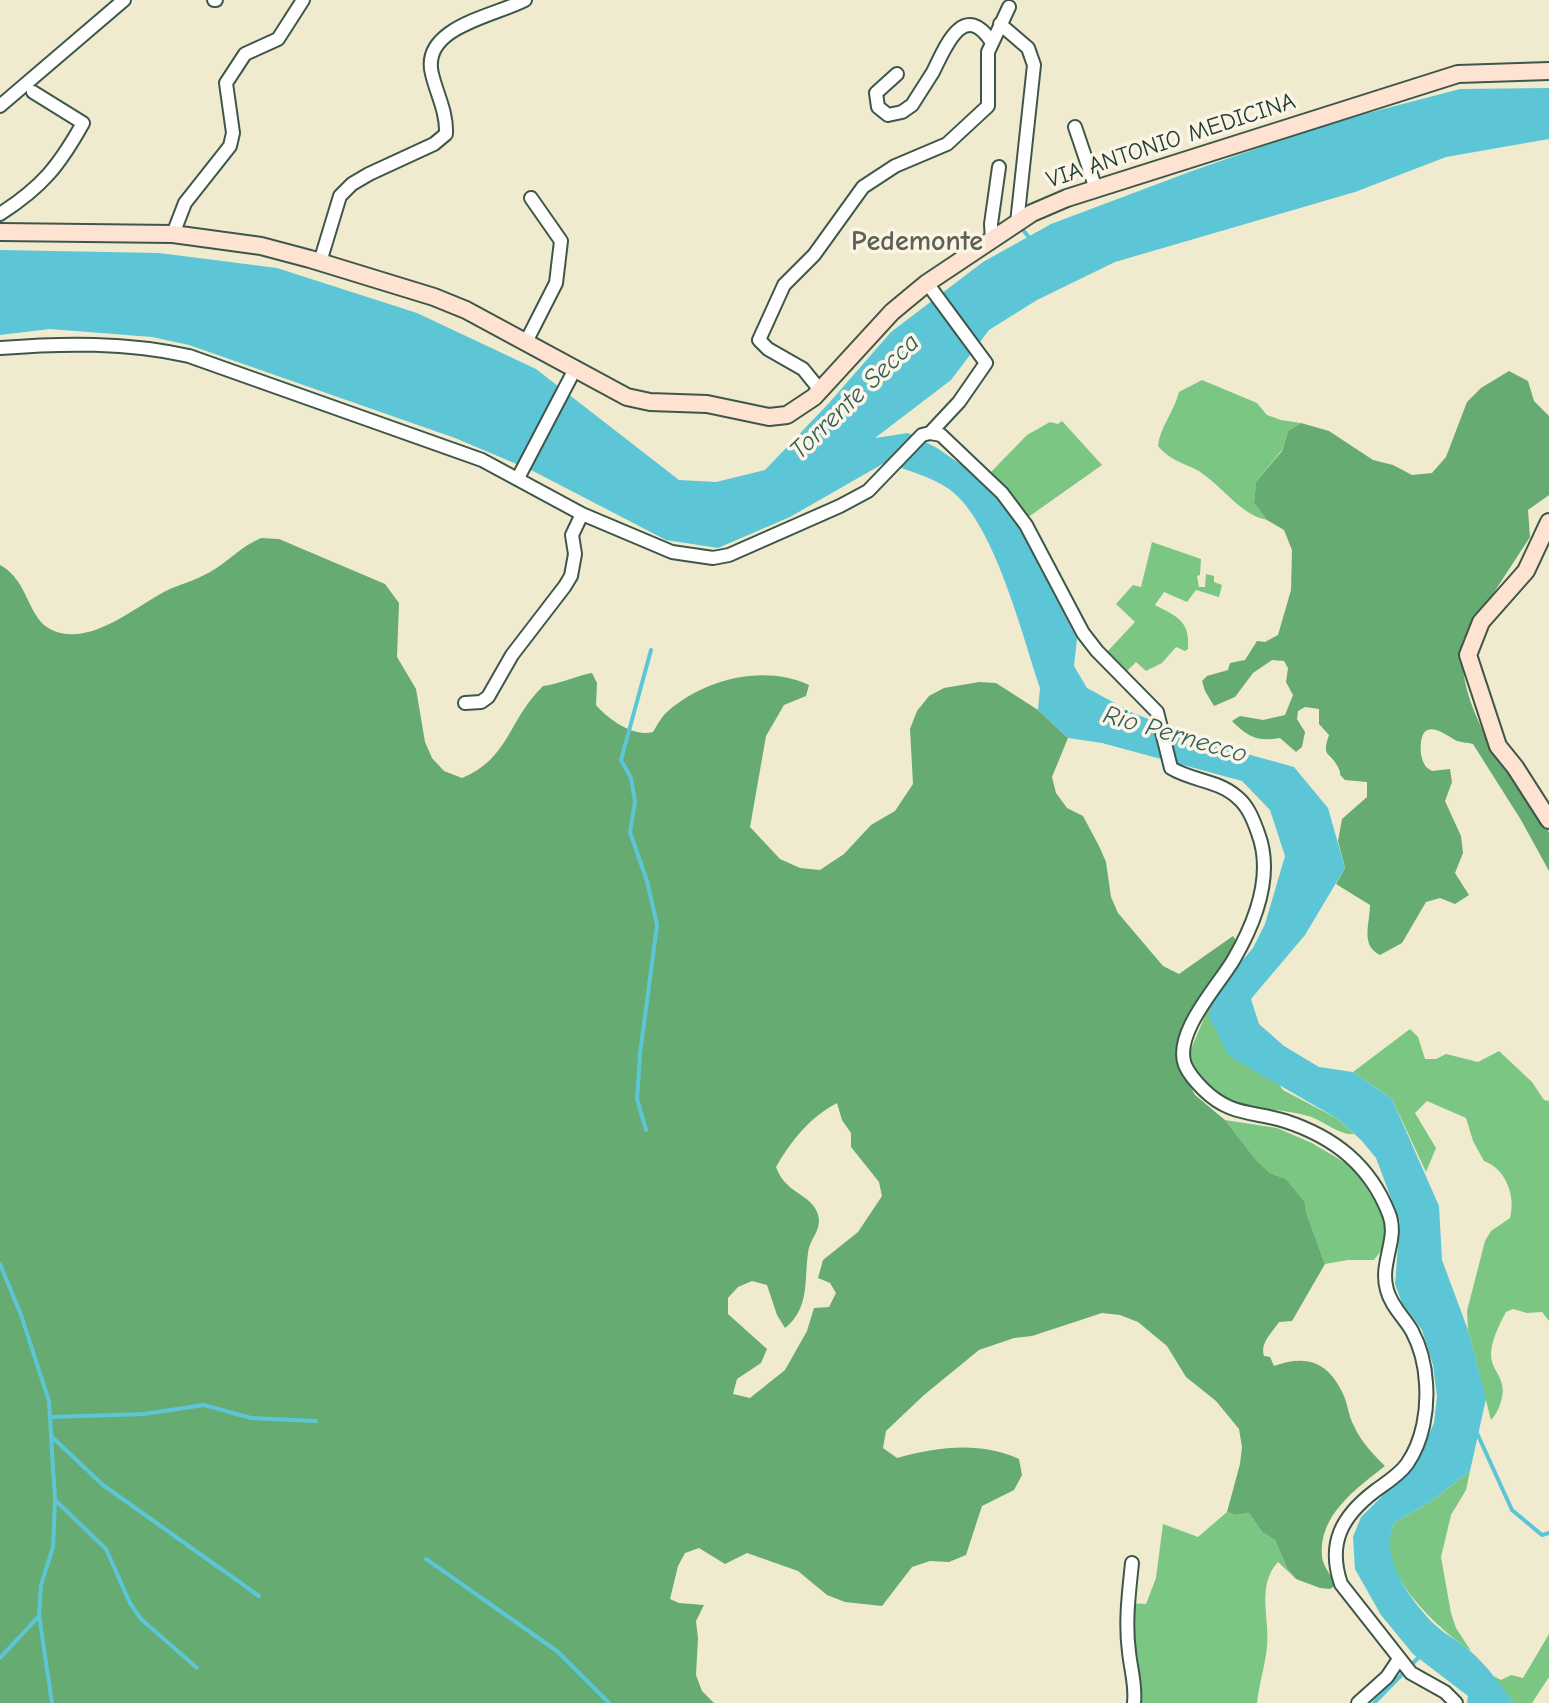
<!DOCTYPE html>
<style>
body{margin:0}
canvas{display:block;background:#f0eacf}
</style>
<canvas width="1549" height="1703"></canvas>
<script>
const context = document.querySelector('canvas').getContext('2d');
context.lineJoin = 'round';
function fillPath(path, color) {
  context.fillStyle = color;
  context.fill(path, 'evenodd');
}
function strokePath(path, color, width, dash) {
  context.strokeStyle = color;
  context.lineWidth = width;
  context.lineCap = dash ? 'butt' : 'round';
  context.setLineDash(dash || []);
  context.stroke(path);
}
function write(font, color, halo, rows, align = 'center') {
  context.font = font + ' "Comic Neue",sans-serif';
  context.lineWidth = 7;
  context.setLineDash([]);
  context.textBaseline = 'middle';
  context.strokeStyle = halo;
  context.fillStyle = color;
  for (const [text, x, y, turn = 0] of rows) {
    context.save();
    context.translate(x, y);
    context.rotate((+turn || 0) * Math.PI / 180);
    context.textAlign = isNaN(turn) ? turn : align;
    if (halo) context.strokeText(text, 0, 0);
    context.fillText(text, 0, 0);
    context.restore();
  }
}
const green = new Path2D(`
 M1202 380 1257 403 1267 415 1281 420 1301 423 1288 431 1282 450 1256 482 1254 503 1267 520C1238 514 1221 483 1195 469 1180 462 1169 459 1158 446 1160 427 1174 412 1179 392Z
 M1062 421 1102 465 1027 518 991 472 1027 435 1050 422 1058 424Z
 M1152 542 1201 559 1200 575 1197 576 1199 587H1205L1206 574 1214 576V582L1222 585 1219 597 1196 590 1187 602 1164 592 1155 605C1178 617 1190 621 1188 649L1185 651 1176 647 1162 663 1146 671 1136 662 1125 673 1106 653 1135 622 1116 604 1133 585 1141 587Z
 M1215 992 1283 1090 1338 1119 1354 1134C1340 1136 1323 1120 1308 1116 1262 1103 1235 1118 1200 1076 1194 1068 1189 1064 1189 1054Z
 M1410 1029 1418 1037 1425 1059H1436L1446 1054 1478 1062 1499 1051 1532 1082 1544 1100 1549 1101V1321L1542 1312 1527 1313 1513 1309 1506 1312C1499 1325 1491 1341 1491 1355 1491 1367 1500 1374 1502 1385 1505 1396 1498 1413 1491 1420L1468 1330 1467 1311 1485 1241 1491 1231 1510 1218C1516 1196 1506 1169 1484 1161L1473 1141 1466 1118 1427 1101 1415 1113 1436 1148 1426 1172 1392 1099 1353 1072Z
 M1225 1120 1277 1128 1312 1143 1354 1168 1379 1208 1387 1231 1383 1248 1374 1260H1348L1325 1264 1306 1212 1305 1202 1286 1179 1270 1173 1257 1161Z
 M1470 1471 1466 1490 1451 1515 1441 1557 1451 1613 1456 1628 1471 1651C1437 1628 1370 1568 1395 1522L1430 1502Z
 M1227 1512 1235 1515 1249 1513 1262 1532 1275 1540 1287 1568 1296 1579 1278 1562C1256 1586 1270 1618 1267 1647 1265 1666 1259 1684 1257 1703H1138V1671L1129 1603 1146 1604 1156 1578 1163 1524 1198 1537Z
 M1549 1634V1677L1532 1703H1514L1493 1676 1501 1680 1511 1675 1523 1678Z`);
const forest = new Path2D(`
 M1509 371 1528 381 1534 401 1549 416V495L1528 510 1530 537 1463 640C1455 708 1507 771 1545 823L1549 833V871L1521 820 1473 744C1467 742 1461 743 1455 740 1443 733 1424 719 1421 742 1420 752 1421 759 1426 767L1432 771 1450 769 1452 782 1445 801 1461 836 1463 853 1455 873 1469 895 1455 904 1440 898 1426 902 1402 943 1380 955C1360 945 1370 924 1370 905L1336 884 1345 868 1338 841 1342 819 1367 797V782L1345 780C1335 769 1344 780 1338 767 1330 751 1321 758 1329 735L1319 724V709L1305 707 1298 711 1297 719 1305 732 1302 747 1296 752 1280 738C1257 742 1248 737 1232 721L1240 716 1263 720 1285 715 1293 695 1286 682 1288 668 1284 661 1272 660 1253 673 1235 697 1214 706 1205 691 1202 681 1207 676 1228 670 1230 663 1245 660 1257 641 1265 642 1278 635 1291 590 1292 550 1284 530 1267 520 1254 503 1256 482 1282 451 1288 431 1301 423 1329 431 1373 460 1393 465 1412 475 1432 473 1446 457 1467 402 1481 388Z
 M261 538 279 539 385 584 399 603 397 657 416 689 425 742 432 758 444 771 462 778C509 759 508 720 543 686 560 684 575 676 592 673L597 683 596 705C609 720 633 737 653 732 657 726 661 717 667 712 704 679 763 664 809 685L806 696 784 705 766 736 750 827 780 859 800 868 820 870 844 854 871 825 895 811 913 784 910 729 917 711 929 696 944 688 979 682 996 683 1038 710 1068 738 1052 777 1056 793 1067 808 1083 816 1099 846 1106 862 1111 897 1118 913 1163 966 1179 974 1233 936 1237 942 1213 977 1194 1010 1178 1047 1176 1060 1195 1095 1225 1120 1257 1161 1270 1173 1286 1179 1305 1202 1306 1212 1325 1264 1292 1321 1279 1322C1272 1333 1260 1342 1264 1356L1270 1357 1274 1366C1307 1354 1329 1362 1344 1396 1348 1406 1349 1417 1354 1426 1361 1442 1373 1454 1385 1466 1356 1489 1318 1515 1322 1557 1323 1566 1332 1577 1336 1585L1330 1589 1320 1588 1296 1579 1287 1568 1275 1540 1262 1532 1249 1513 1235 1515 1227 1512 1240 1464 1242 1447 1239 1429 1216 1401 1186 1377 1167 1346 1138 1322 1120 1315 1102 1313 1032 1336 1014 1338 979 1350 924 1395 886 1431 883 1448 897 1458C937 1447 980 1441 1019 1459L1022 1475 1014 1490 982 1506 966 1555 949 1562 930 1561 912 1567 882 1606 845 1602 827 1595 798 1571 747 1553 725 1564 699 1548 685 1553 678 1566 670 1599 679 1603 704 1605 696 1621 698 1638 696 1675 702 1691 714 1703H0V565C29 580 27 619 52 630 91 648 138 604 170 589 185 583 201 578 215 569 232 558 241 547 261 538ZM837 1103 842 1120 851 1133V1147L879 1182 882 1196 858 1232 823 1260 818 1278 830 1283 836 1293 829 1307 814 1308 807 1331 785 1370 750 1398 733 1394 737 1379 761 1363 767 1349 728 1314V1298L738 1287 752 1281 767 1285 777 1315 785 1328C810 1308 804 1281 808 1253 810 1237 824 1229 817 1212 810 1194 785 1193 776 1167 791 1141 810 1117 837 1103Z`);
const water = new Path2D(`
 M1549 88V139L1446 157 1355 192 1115 262 1037 300 989 330 951 380 875 438 908 433 937 448 969 470 1002 504 1020 529 1077 639 1074 666 1087 688 1133 713 1222 747 1294 767 1328 808 1345 868 1305 935 1251 999 1259 1024 1284 1046 1319 1067 1353 1072 1392 1099 1439 1206 1442 1260 1468 1330 1486 1399 1470 1471 1430 1502 1395 1522C1377 1556 1412 1602 1435 1625 1446 1635 1459 1641 1470 1651 1487 1665 1501 1686 1514 1703H1467L1468 1696 1413 1654 1381 1615 1355 1569 1353 1537 1361 1517 1416 1463 1434 1423 1437 1397 1433 1365 1422 1330 1402 1303 1395 1284 1400 1222 1376 1158 1362 1141 1338 1119 1229 1056 1209 1017 1215 992 1253 948 1265 924 1285 856 1270 810 1242 781 1102 743 1068 738 1038 710 1040 688C1022 635 994 521 949 489 930 476 907 471 886 462L790 517 718 548 666 540 533 471 455 438 189 345 152 337 50 329 0 335V250L159 253 277 268 417 313 536 369 679 480 716 482 765 470 829 403 891 332 983 262 1051 224 1192 171 1330 123 1460 89Z`);
const stream = new Path2D(`
 M1023 230 1032 241
 M646 1130 637 1099 640 1054 657 925 647 881 630 832 635 802 631 778 621 760 651 650
 M0 1264 21 1315 49 1401 55 1500 53 1547 41 1585 39 1615 52 1703
 M51 1417 144 1414 204 1405 251 1418 316 1421
 M1476 1431 1512 1510 1542 1535 1549 1533
 M52 1437 103 1485 259 1596
 M56 1501 106 1549 130 1603 141 1619 197 1668
 M426 1559 557 1651 609 1703
 M0 1658 39 1616
 M1374 1703 1420 1656`);
const minor = new Path2D(`
 M214 0H216
 M1000 24 1028 48 1034 65 1017 223
 M897 74 876 93 878 107 888 115 902 112 912 105C919 94 926 83 933 72 945 48 963 0 991 41
 M0 106 124 0
 M1075 127 1096 189
 M0 214C42 187 59 166 83 123L33 92
 M173 234 185 203 230 146 233 133 226 83 245 54 278 39 303 0
 M992 241 991 224 999 167
 M320 262 340 196 352 184 369 174 434 144 446 134C447 112 437 95 432 74 420 27 495 16 525 0
 M927 283 986 363 959 402 930 433
 M526 342 556 283 561 241 531 198
 M0 348C63 343 127 342 189 356L482 460 582 514 672 552 713 558 729 555 840 506 868 491 922 435 930 433 941 435 1002 493 1026 525 1083 633 1097 651 1157 712 1171 768C1192 781 1218 780 1237 797 1248 806 1253 819 1258 833 1274 875 1256 921 1234 959 1219 985 1173 1033 1185 1065 1189 1074 1196 1082 1203 1089 1230 1116 1252 1111 1285 1121 1334 1137 1370 1165 1389 1214 1399 1239 1379 1263 1387 1290 1391 1306 1404 1317 1412 1331 1420 1346 1425 1365 1426 1383 1428 1410 1423 1441 1407 1464 1399 1475 1386 1483 1375 1491 1342 1516 1327 1543 1341 1584L1411 1673 1445 1692 1456 1703
 M820 390 803 369 768 349 759 340 784 285 814 255 863 187 895 166 947 144 988 106V52L1009 7
 M518 478 575 369
 M465 703 481 702 488 697 512 655 565 586 571 576 575 554 572 535 582 514
 M1132 1563C1129 1592 1125 1622 1129 1652 1131 1671 1136 1685 1134 1703
 M1358 1703 1387 1677 1399 1659`);
const secondary = new Path2D(`
 M0 232 173 234 261 246 310 259 434 297 466 310 627 397 650 402 707 404 769 417 787 415 814 397 892 312 927 283 1032 213 1067 198 1458 74 1549 71
 M1549 522 1526 571 1481 622 1468 655 1498 746 1515 767 1549 820`);
const streetNames = [
 ["VIA ANTONIO MEDICINA",1171,141,-18]
];
const waterNames = [
 ["Torrente Secca",855,397,-44],
 ["Rio Pernecco",1175,735,16]
];
const quarterNames = [
 ["Pedemonte",917,242]
];
fillPath(green, '#7cc684');
fillPath(forest, '#65ab72');
fillPath(water, '#5cc6d7');
strokePath(stream, '#5cc6d7', 4);
strokePath(minor, '#3e574b', 16);
strokePath(secondary, '#3e574b', 20);
strokePath(minor, '#fff', 12);
strokePath(secondary, '#fee3d2', 16);
write('24px', '#1f3d34', '#fcf5e5', streetNames);
write('italic 26px', '#2e5f5d', '#fcf5e5', waterNames);
write('bold 28px', '#5d6253', '#fcf5e5', quarterNames);
</script>
